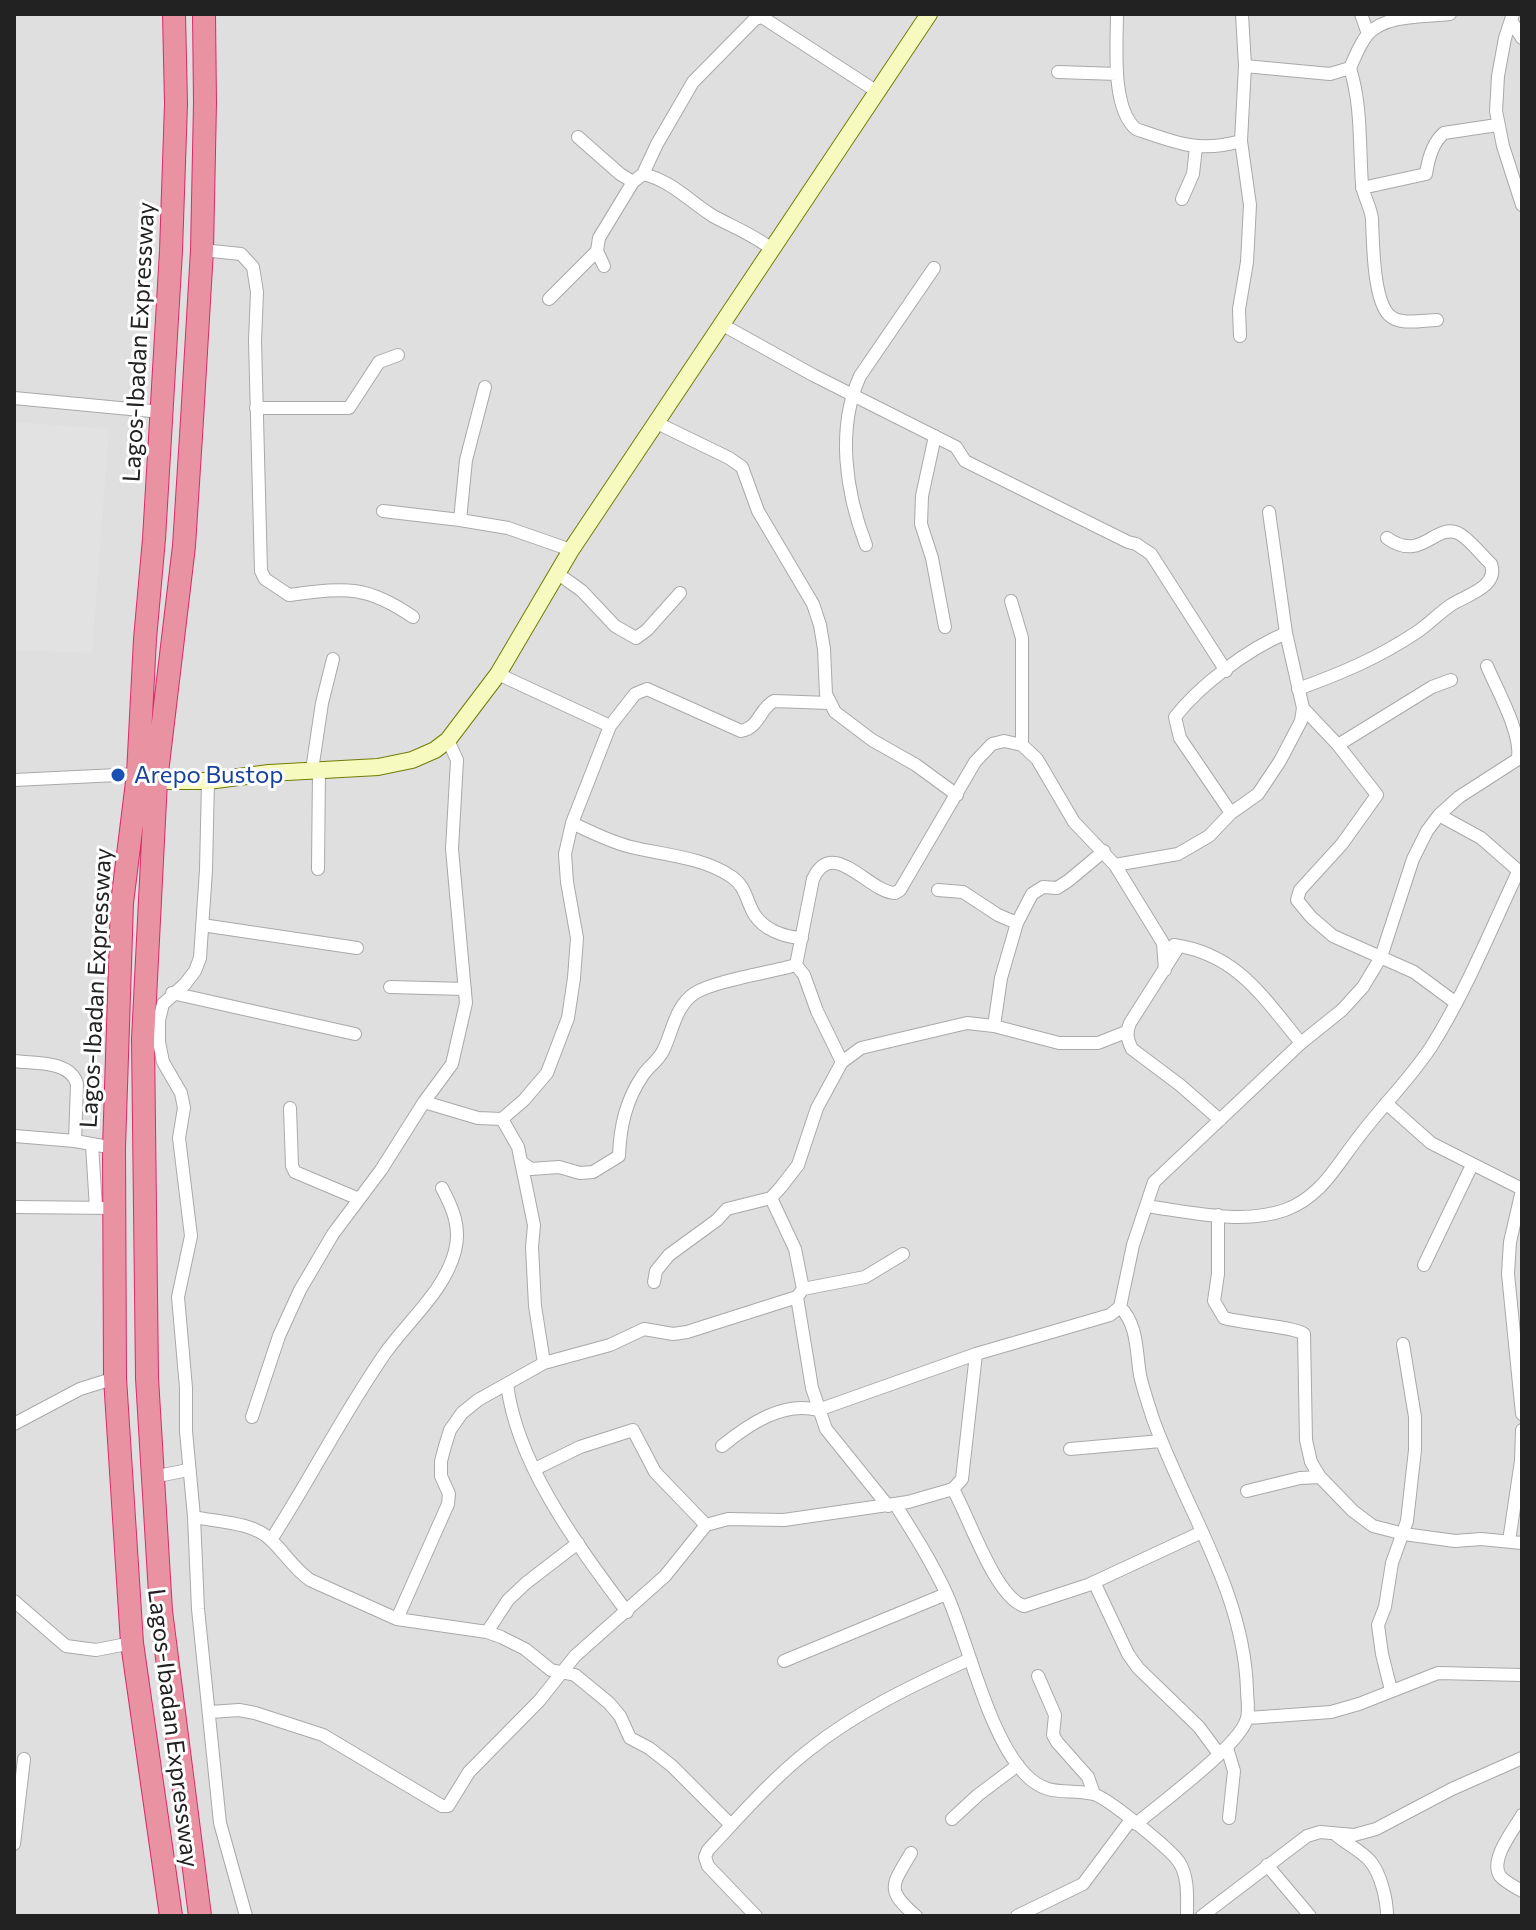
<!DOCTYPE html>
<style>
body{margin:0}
#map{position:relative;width:1536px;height:1930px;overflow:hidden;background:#f2efe9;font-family:Commissioner,sans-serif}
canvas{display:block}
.frame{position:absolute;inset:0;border:16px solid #222;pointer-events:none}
</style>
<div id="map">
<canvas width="1536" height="1930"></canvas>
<div class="frame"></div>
</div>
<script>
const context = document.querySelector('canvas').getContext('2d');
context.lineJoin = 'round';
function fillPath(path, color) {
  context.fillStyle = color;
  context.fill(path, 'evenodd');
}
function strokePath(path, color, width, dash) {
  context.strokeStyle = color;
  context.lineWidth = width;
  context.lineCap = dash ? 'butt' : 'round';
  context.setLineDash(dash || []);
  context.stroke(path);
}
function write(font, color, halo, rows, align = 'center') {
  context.font = font + ' Commissioner,sans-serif';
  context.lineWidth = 6;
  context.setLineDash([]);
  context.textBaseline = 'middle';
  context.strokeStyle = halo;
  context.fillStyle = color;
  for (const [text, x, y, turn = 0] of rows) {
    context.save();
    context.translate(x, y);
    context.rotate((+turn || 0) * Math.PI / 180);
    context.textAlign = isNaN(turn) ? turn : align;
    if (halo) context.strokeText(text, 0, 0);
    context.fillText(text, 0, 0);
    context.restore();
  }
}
const residential = new Path2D(`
 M14 14H1522V1916H14Z`);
const parking = new Path2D(`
 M14 422 109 429 92 653 14 650Z`);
const street = new Path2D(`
 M1117 14C1117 45 1111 108 1136 129 1176 143 1199 153 1241 141
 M1361 14 1368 34
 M1513 14 1505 38 1498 76 1496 111 1503 146 1522 205
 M1512 22 1522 38
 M1245 66 1330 74 1350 68
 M1058 72 1117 74
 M578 137 620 174 633 182
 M643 174C672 181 689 201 713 216 733 227 754 235 773 250
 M1362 188 1426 174C1428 160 1432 143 1444 133L1497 125
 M1182 199 1193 174 1196 147
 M202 250 241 254 253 267 257 292 255 341 261 571 265 579 289 595C345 588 365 584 413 617
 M604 266 597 251 599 238 633 182 643 174 657 144 693 82 755 19 762 17 876 91
 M549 299 597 251
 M1437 320C1423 320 1400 326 1389 315 1373 299 1373 241 1372 219 1371 207 1363 196 1362 184 1359 144 1362 107 1350 68 1355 57 1360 43 1368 34 1386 14 1425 17 1450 14
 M721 324 813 375 956 447 965 461 1128 542 1136 544 1151 554 1226 671
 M1240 336 1239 309 1247 262 1250 205 1241 141 1245 66 1242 14
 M14 398 162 412
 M256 408H349L379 362 398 355
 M657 423 729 458 742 467 758 511 813 604 820 625 824 649 826 694 835 712 872 740 916 765 957 795
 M935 436 922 496 921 524 932 558 945 627
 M383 511 460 520 466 460 485 387
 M460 520 508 528 571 550
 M866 545C846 493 836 429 860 376L934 268
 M557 573 582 591 615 626 636 638 647 630 680 593
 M1011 601 1022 638V745
 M498 674 610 726
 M1298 689C1342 673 1378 658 1417 632 1429 624 1439 613 1451 605 1466 595 1499 587 1491 564 1481 555 1470 539 1458 533 1434 523 1422 563 1387 538
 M1303 708 1338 745 1377 795 1342 844 1300 890 1297 900 1311 917 1333 936 1414 972 1456 1003
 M1338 745 1432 687 1451 680
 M312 770 322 703 333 659
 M14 780 138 774
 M208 781 206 870 200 958 195 971 185 984 163 1004 159 1020V1042L163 1062 181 1093 184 1108 179 1138 191 1236 178 1297 186 1388V1431L194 1517 198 1609 220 1823 246 1916
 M1231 813 1180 738 1175 717C1200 685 1248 649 1286 633
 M1439 815 1481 838 1522 874
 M572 823C591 832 610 842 631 847 664 855 703 857 732 877 746 887 746 900 754 914 764 930 784 937 802 938
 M1115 865 1178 854 1209 836 1231 813 1258 794 1280 761 1301 721 1303 708 1286 633 1269 512
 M318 869 319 770
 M938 890 963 892 998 915 1017 923
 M202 925 357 948
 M1174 945C1237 954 1263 997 1301 1043
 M1179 946 1130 1023C1126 1033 1127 1039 1132 1049L1180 1085 1220 1120
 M796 965 813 879C833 836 868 892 895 893L900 890 975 762 992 744 1004 741 1022 745 1037 759 1074 822 1115 865 1163 943 1165 970
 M796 965 804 975 817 1011 842 1062
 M390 987 465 989
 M172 993 355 1034
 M994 1026 1001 978 1008 954 1017 923 1032 894 1043 887 1057 888 1068 881 1104 851
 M14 1061C35 1064 70 1060 77 1084L75 1141
 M424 1102 478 1118 502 1119 518 1147 534 1225 532 1247 535 1306 544 1363
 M1386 1103 1431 1143 1522 1189
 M290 1108 292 1166 295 1172 359 1199
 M502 1119 524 1100 547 1073 568 1018 574 978 577 938 567 882 565 854 572 823 610 726 635 694 647 689 741 731C760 727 759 709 774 701L829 703
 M15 1136 75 1141 114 1148
 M92 1145 96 1208
 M523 1163 531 1169 559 1167 580 1173 593 1172 619 1156C620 1126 626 1100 643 1075 649 1066 658 1061 663 1051 673 1031 675 1006 695 993 714 981 772 972 796 965
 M1522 1190 1510 1242 1508 1274 1522 1414
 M1146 1206C1190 1212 1242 1225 1285 1210 1321 1197 1336 1166 1358 1138 1381 1107 1410 1079 1431 1047 1466 992 1490 931 1518 872
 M14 1207 115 1208
 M1218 1215V1274L1214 1301 1224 1318C1241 1323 1296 1327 1304 1334L1306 1440 1311 1462 1320 1477 1353 1511 1373 1526 1404 1534 1455 1541 1481 1539 1522 1543
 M1424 1265 1472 1165
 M654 1282 656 1271 669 1255 717 1220 727 1209 771 1198 781 1187 798 1165 817 1108 842 1062 861 1048 967 1023 994 1026 1059 1043H1098L1126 1032
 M803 1289 865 1277 903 1254
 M797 1297 812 1388 826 1429 888 1506
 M1120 1307C1138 1325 1136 1351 1140 1375 1143 1389 1148 1403 1152 1416 1184 1508 1244 1590 1247 1690 1247 1700 1250 1712 1246 1721 1237 1747 1161 1803 1136 1824
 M507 1384C517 1466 579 1547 627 1612
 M252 1417 279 1336 300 1290 333 1234 381 1170 424 1102 452 1064 466 1003 452 849 457 760 448 740
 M14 1424 80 1389 115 1378
 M722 1446C749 1424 783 1401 818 1410L976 1354 1110 1315 1120 1307 1133 1245 1154 1182 1301 1043 1342 1010 1363 987 1381 957 1413 859 1427 831 1439 815 1459 797 1518 759C1522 733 1497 690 1487 666
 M1070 1449 1161 1441
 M535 1469 580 1447 633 1430 655 1472 706 1525
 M153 1477 188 1470
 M953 1489C969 1517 995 1597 1024 1606L1088 1585 1202 1532
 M1247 1491 1300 1478 1320 1477
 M895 1504C914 1534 933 1564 947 1595 969 1645 988 1735 1025 1774 1048 1798 1065 1788 1093 1794 1107 1797 1170 1849 1179 1862 1189 1877 1187 1899 1187 1916
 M194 1517C218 1522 253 1522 271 1540 285 1553 294 1569 310 1580L397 1619 487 1632 501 1637 525 1649 551 1670 575 1675 609 1703 620 1716 630 1738 649 1748 672 1766 731 1825
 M271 1540C311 1478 344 1412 386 1352 409 1320 445 1290 455 1251 461 1227 453 1209 442 1188
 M1509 1541 1521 1461 1522 1430
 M1094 1582 1128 1654 1138 1668 1199 1727 1219 1754
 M14 1601 66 1646 96 1650 132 1643
 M397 1619 448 1504 449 1494 441 1476V1461L445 1446 450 1430 462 1413 478 1400 544 1363 610 1345 644 1329 673 1334 687 1332 797 1297 803 1289 795 1249 771 1198
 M487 1632 508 1600 526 1583 578 1543
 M784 1661 946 1594
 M1038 1676 1055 1715 1053 1735 1057 1742 1088 1777 1094 1794
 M1391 1690 1382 1654 1378 1625 1385 1607 1392 1563 1407 1521 1415 1450V1417L1403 1344
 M210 1712 239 1710 255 1713 323 1735 442 1806H448L469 1772 539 1701 575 1656 665 1576 706 1525 728 1519 784 1520 908 1502 953 1489 962 1479 976 1354
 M1248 1718 1331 1712 1359 1704 1438 1673 1522 1675
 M1227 1748 1234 1771 1229 1818
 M1522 1815C1514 1830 1489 1859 1500 1876 1505 1882 1515 1887 1522 1891
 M952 1819 978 1795 1018 1765
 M1335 1834C1345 1843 1362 1851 1370 1861 1381 1874 1387 1900 1387 1916
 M14 1844 24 1759
 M911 1853C892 1885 885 1890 916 1916
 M1267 1865 1310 1916
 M756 1916 708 1866 705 1857 708 1850C740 1816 772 1779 809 1750 858 1711 913 1685 970 1659
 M1017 1916 1083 1884 1130 1821
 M1202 1916 1307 1836 1320 1832 1354 1835 1376 1829 1452 1789 1522 1758`);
const secondary = new Path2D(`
 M156 781H208L269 773 378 767 412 760 435 750 448 740 498 674 571 550 929 14`);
const highway = new Path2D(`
 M171 1916 132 1643 115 1378 114 1148 122 903 138 774 145 639 154 539 171 251 176 104 174 14
 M200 1916 161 1611 147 1378 143 1039 156 781 184 546 192 420 202 250 205 103 204 14`);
const markers = [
 [118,775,8,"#1a4fb4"]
];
const streetNames = [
 ["Lagos-Ibadan Expressway",139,342,-87],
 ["Lagos-Ibadan Expressway",96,988,-87],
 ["Lagos-Ibadan Expressway",173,1728,83]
];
const transitNames = [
 ["Arepo Bustop",134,775]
];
fillPath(residential, '#e0dfdf');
fillPath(parking, '#e2e2e2');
strokePath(street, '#a9a9a9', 14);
strokePath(secondary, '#707d05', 18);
strokePath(highway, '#dc2a67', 24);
strokePath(street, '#fff', 12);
strokePath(secondary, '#f7fabf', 16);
strokePath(highway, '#e892a2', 22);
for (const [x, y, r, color] of markers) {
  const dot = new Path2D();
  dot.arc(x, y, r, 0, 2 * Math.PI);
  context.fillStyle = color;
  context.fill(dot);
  strokePath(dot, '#fff', 3);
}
write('24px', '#222', '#fff', streetNames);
write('24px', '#164399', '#fff', transitNames, 'left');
</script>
